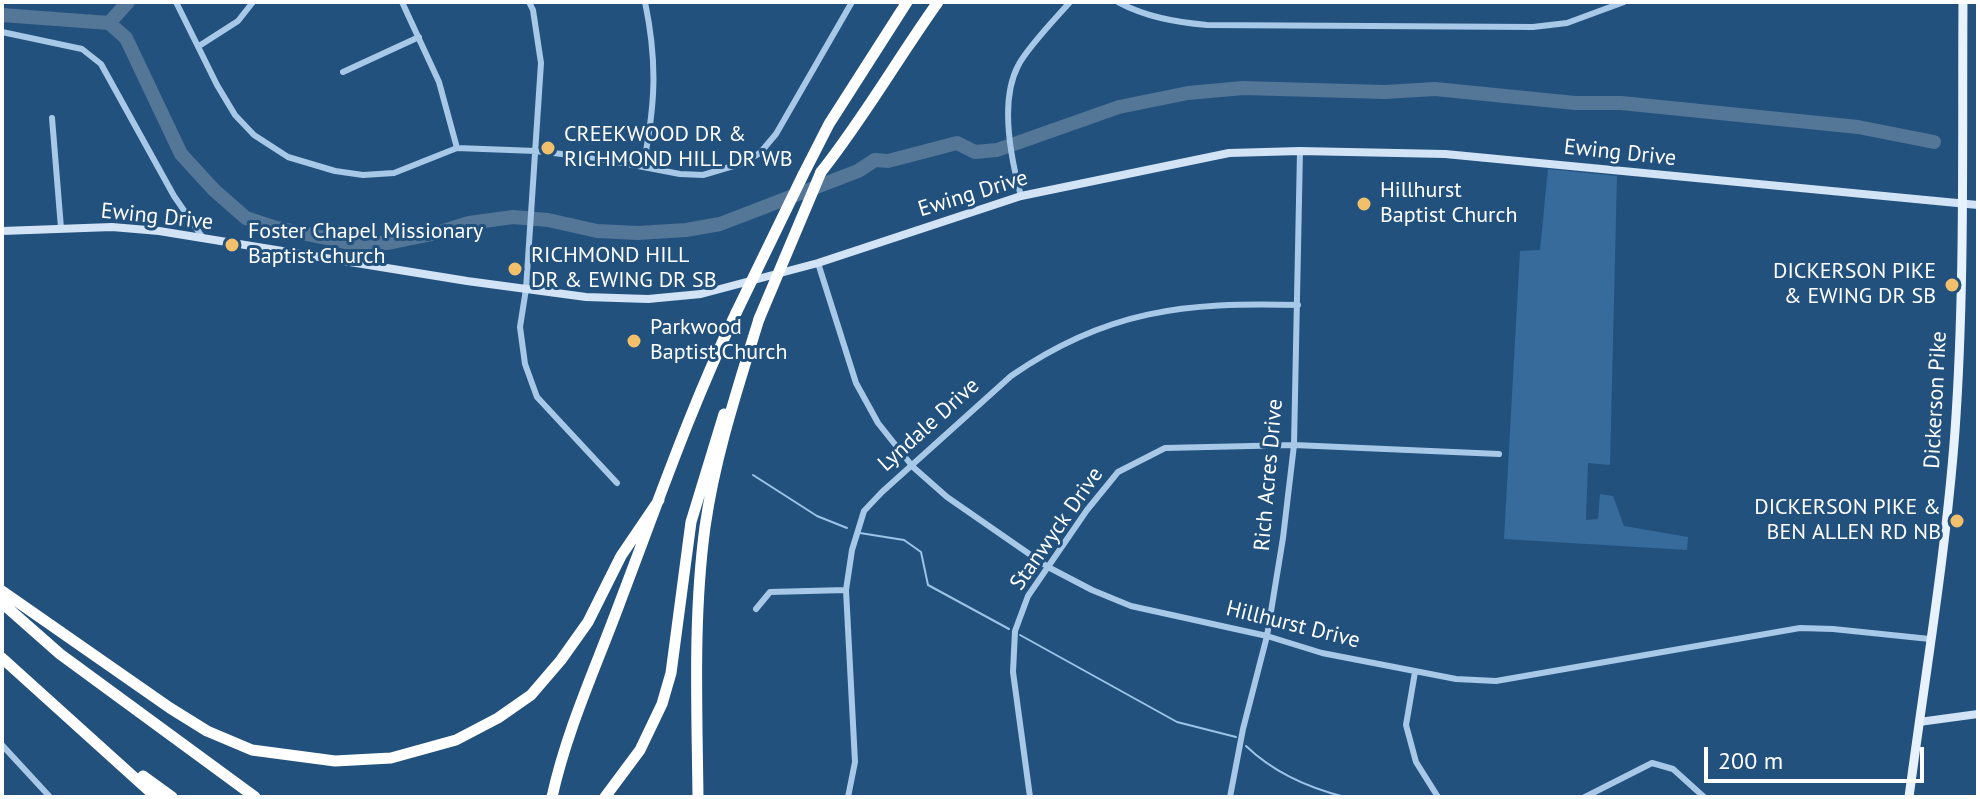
<!DOCTYPE html>
<style>
body{margin:0}
#map{position:relative;width:1980px;height:799px;overflow:hidden;background:#22517e;font-family:"PT Sans",sans-serif}
canvas{display:block}
.frame{position:absolute;inset:0;border:4px solid #fff;pointer-events:none}
.scale{position:absolute;left:1704px;top:747px;width:220px;height:36px;box-sizing:border-box;border:4px solid #fff;border-top:0;padding-left:10px;font-size:24px;line-height:28px;white-space:nowrap;color:#fff;-webkit-text-stroke:6px #22517e;paint-order:stroke}
</style>
<div id="map">
<canvas width="1980" height="799"></canvas>
<div class="frame"></div>
<div class="scale">200 m</div>
</div>
<script>
const context = document.querySelector('canvas').getContext('2d');
context.lineJoin = 'round';
function fillPath(path, color) {
  context.fillStyle = color;
  context.fill(path, 'evenodd');
}
function strokePath(path, color, width, dash) {
  context.strokeStyle = color;
  context.lineWidth = width;
  context.lineCap = dash ? 'butt' : 'round';
  context.setLineDash(dash || []);
  context.stroke(path);
}
function write(font, color, halo, rows, align = 'center') {
  context.font = font + ' "PT Sans",sans-serif';
  context.lineWidth = 6;
  context.setLineDash([]);
  context.textBaseline = 'middle';
  context.strokeStyle = halo;
  context.fillStyle = color;
  for (const [text, x, y, turn = 0] of rows) {
    context.save();
    context.translate(x, y);
    context.rotate((+turn || 0) * Math.PI / 180);
    context.textAlign = isNaN(turn) ? turn : align;
    if (halo) context.strokeText(text, 0, 0);
    context.fillText(text, 0, 0);
    context.restore();
  }
}
const green = new Path2D(`
 M1548 169 1617 176 1610 465 1588 463 1586 520 1598 519 1600 494 1613 496 1624 526 1688 537 1687 550 1504 539 1520 251 1540 250Z`);
const stream = new Path2D(`
 M753 475 817 516 847 528
 M860 533 904 540 921 552 928 585 1009 629
 M1020 635 1177 722 1236 737
 M1246 746C1273 772 1309 788 1345 797`);
const river = new Path2D(`
 M2 15 109 23 126 38 181 154 214 190 246 218 273 227 345 242 388 243 437 233 469 223 513 217 548 220 597 231 638 233 686 230 720 224 858 171 875 160 888 161 957 143 975 152 997 150 1119 107 1188 93 1243 88 1385 92 1435 89 1575 103H1621L1858 127 1934 142
 M109 23 128 2`);
const street = new Path2D(`
 M176 2 217 85 235 115 254 135 288 157 335 171 363 175 394 173 457 148 536 151 596 158 680 174 703 175 740 164 760 153 776 134 852 2
 M402 2 439 82 457 148
 M529 2 533 10 541 63 526 289 520 327 525 364 537 397 617 483
 M1118 2C1146 17 1175 22 1207 25L1533 27 1567 23 1624 2
 M2 32 82 49 101 64 174 196 203 238
 M199 46 238 21 253 2
 M343 72 419 37
 M52 118 61 228
 M643 167C655 106 658 64 645 2
 M1021 196C1011 159 999 102 1018 66 1026 49 1056 18 1070 2
 M818 263 856 383 878 423 913 467 947 497 1048 567 1092 590 1131 606 1267 636 1322 653 1456 679 1496 681 1800 628 1833 629 1930 639
 M756 609 770 592 846 590
 M1415 672 1406 725 1416 762 1438 797
 M2 745 50 797
 M848 797 855 762 846 590 852 550 864 511 882 492 1011 376C1106 310 1185 302 1298 305
 M1030 797 1013 672 1015 631 1028 596 1087 510 1118 472 1165 448 1294 445 1499 454
 M1230 797 1243 729 1267 636 1283 538 1294 445 1300 151
 M1585 797 1652 763 1673 769 1704 797`);
const secondary = new Path2D(`
 M2 231 112 227 159 231 467 281 586 297 648 299 701 294 818 263 1021 196 1229 153 1300 151 1445 154 1978 205
 M1919 722 1978 714`);
const primary = new Path2D(`
 M1909 797C1925 676 1946 553 1955 431 1965 289 1962 145 1963 2`);
const highway = new Path2D(`
 M821 172C864 118 898 58 938 2
 M803 175 829 124 907 2
 M2 591 170 708 207 731 252 750 335 761 391 758 456 740 498 718 531 695 561 660 588 622 621 556 659 500
 M2 603 60 654 255 797
 M2 658 156 797
 M143 776 172 797
 M552 797C567 729 596 667 620 602 657 505 691 406 736 313
 M605 797 640 750 662 704 671 673 691 522 724 414
 M698 797C697 708 693 616 705 527 715 456 738 387 759 319`);
const highwayBridge = new Path2D(`
 M736 313 803 175
 M759 319 821 172`);
const markers = [
 [548,148,8,"#f2c06a"],
 [1364,204,8,"#f2c06a"],
 [232,245,8,"#f2c06a"],
 [515,269,8,"#f2c06a"],
 [1952,285,8,"#f2c06a"],
 [634,341,8,"#f2c06a"],
 [1957,521,8,"#f2c06a"]
];
const poiNames = [
 ["CREEKWOOD DR &",564,135],
 ["RICHMOND HILL DR WB",564,160],
 ["Hillhurst",1380,191],
 ["Baptist Church",1380,216],
 ["Foster Chapel Missionary",248,232],
 ["Baptist Church",248,257],
 ["RICHMOND HILL",531,256],
 ["DR & EWING DR SB",531,281],
 ["DICKERSON PIKE",1936,272,"right"],
 ["& EWING DR SB",1936,297,"right"],
 ["Parkwood",650,328],
 ["Baptist Church",650,353],
 ["DICKERSON PIKE &",1941,508,"right"],
 ["BEN ALLEN RD NB",1941,533,"right"]
];
const streetNames = [
 ["Ewing Drive",1620,153,6],
 ["Ewing Drive",973,194,-17],
 ["Ewing Drive",157,217,6],
 ["Dickerson Pike",1936,400,-87],
 ["Lyndale Drive",929,425,-42],
 ["Rich Acres Drive",1269,475,-85],
 ["Stanwyck Drive",1057,529,-55],
 ["Hillhurst Drive",1293,625,14]
];
fillPath(green, '#366b9c');
strokePath(stream, '#9bc4e7', 2);
strokePath(river, '#547697', 14);
strokePath(street, '#a7c8e6', 6);
strokePath(secondary, '#d1e3f5', 8);
strokePath(primary, '#e8f2fd', 9);
strokePath(highway, '#fff', 11);
strokePath(highwayBridge, '#fff', 11);
for (const [x, y, r, color] of markers) {
  const dot = new Path2D();
  dot.arc(x, y, r, 0, 2 * Math.PI);
  context.fillStyle = color;
  context.fill(dot);
  strokePath(dot, '#22517e', 3);
}
write('22px', '#fff', '#22517e', poiNames, 'left');
write('22px', '#fff', '#22517e', streetNames);
</script>
